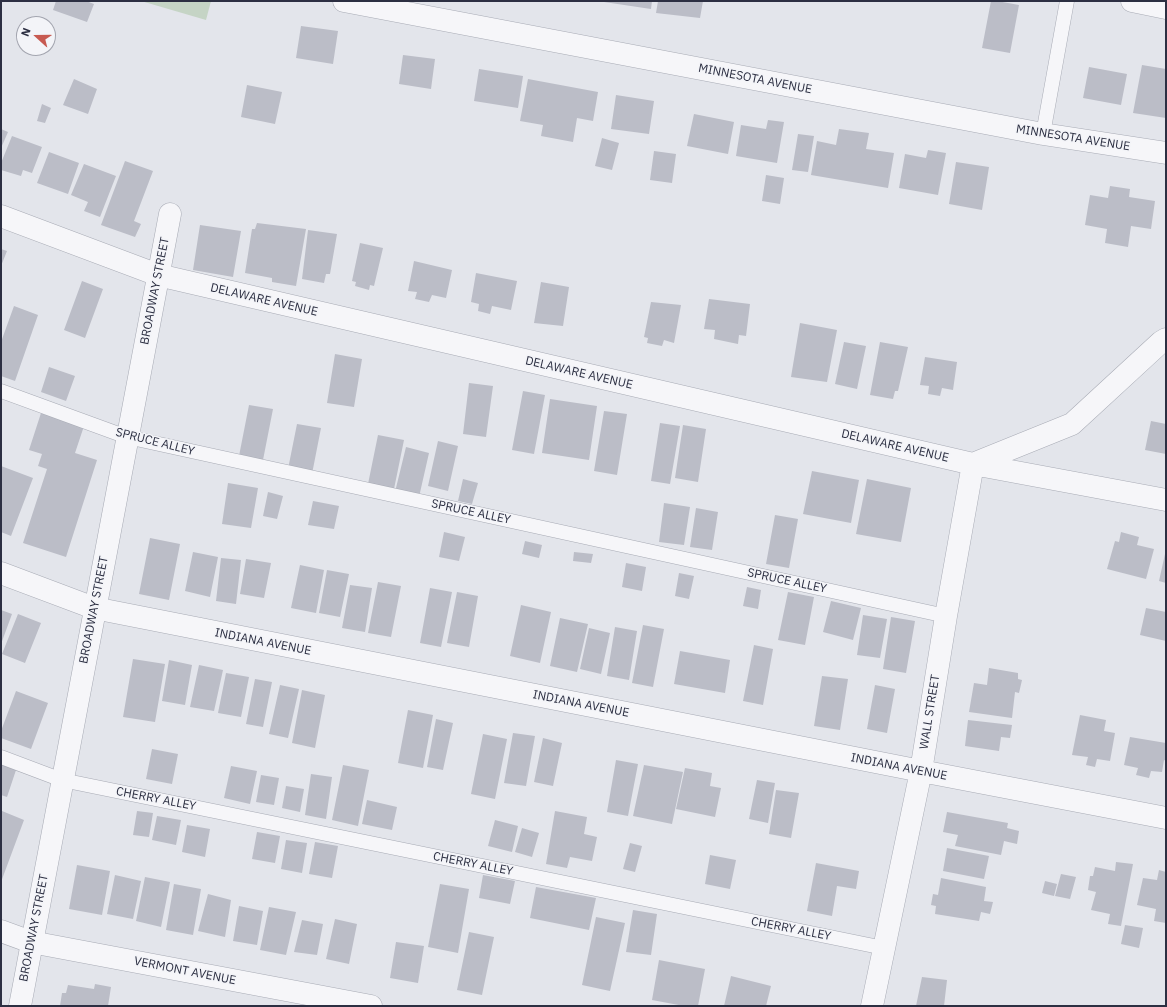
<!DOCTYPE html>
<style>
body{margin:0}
#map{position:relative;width:1167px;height:1007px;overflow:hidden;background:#e3e5eb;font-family:"IBM Plex Sans",sans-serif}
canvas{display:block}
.frame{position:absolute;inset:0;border:2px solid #2c2f42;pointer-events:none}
.north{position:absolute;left:16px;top:16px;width:40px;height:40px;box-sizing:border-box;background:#f3f4f8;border:1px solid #a3a5af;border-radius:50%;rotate:291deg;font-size:11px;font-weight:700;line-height:16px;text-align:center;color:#2c2f42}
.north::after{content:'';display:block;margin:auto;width:14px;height:18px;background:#c75a51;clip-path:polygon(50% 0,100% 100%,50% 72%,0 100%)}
</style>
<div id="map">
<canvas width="1167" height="1007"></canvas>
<div class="frame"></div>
<div class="north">N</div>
</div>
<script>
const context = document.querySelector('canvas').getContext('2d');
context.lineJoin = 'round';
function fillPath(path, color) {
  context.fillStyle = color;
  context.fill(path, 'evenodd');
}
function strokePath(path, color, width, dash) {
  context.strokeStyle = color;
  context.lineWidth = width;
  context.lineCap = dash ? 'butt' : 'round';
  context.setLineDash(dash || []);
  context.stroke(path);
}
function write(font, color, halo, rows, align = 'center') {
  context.font = font + ' "IBM Plex Sans",sans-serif';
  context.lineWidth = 3;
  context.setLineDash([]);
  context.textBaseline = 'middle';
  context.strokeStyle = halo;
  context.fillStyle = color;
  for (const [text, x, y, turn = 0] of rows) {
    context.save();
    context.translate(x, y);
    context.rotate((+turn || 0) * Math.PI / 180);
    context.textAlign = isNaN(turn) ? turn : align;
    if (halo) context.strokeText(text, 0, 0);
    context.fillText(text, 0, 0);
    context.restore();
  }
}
const green = new Path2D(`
 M141 1H211L206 20Z`);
const building = new Path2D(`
 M56 1H86L94 4 87 22 53 10Z
 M604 1H652L651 9 604 2Z
 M658 1H703L700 18 656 13Z
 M991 1H997L1019 5 1010 53 982 48Z
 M301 26 338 31 333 64 296 58Z
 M403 55 435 59 431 89 399 84Z
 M1142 65 1166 69V118L1133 113Z
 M1089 67 1127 74 1121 105 1083 98Z
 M479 69 523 76 518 108 474 101Z
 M74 79 97 89 88 114 63 105Z
 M528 79 598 92 593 121 577 118 573 142 541 136 543 125 520 121Z
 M247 85 282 92 275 124 241 117Z
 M616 95 654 101 649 134 611 129Z
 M42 104 51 108 45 123 37 121Z
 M694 114 734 122 728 154 687 146Z
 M768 120 784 122 777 163 736 156 741 125 766 129Z
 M1 129 8 132 1 148Z
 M839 129 869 133 866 149 894 153 888 188 811 175 817 141 836 145Z
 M798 134 814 136 808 172 792 170Z
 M12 136 42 147 32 173 23 170 21 176 1 170V163Z
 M602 138 619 143 612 170 595 166Z
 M928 150 946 153 938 195 899 188 905 154 926 158Z
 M654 151 676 154 672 183 650 180Z
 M49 152 79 163 68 194 37 183Z
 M125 161 153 171 134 221 141 224 135 237 101 225Z
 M956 162 989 167 982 210 949 204Z
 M84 164 116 176 100 217 84 211 88 202 71 195Z
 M766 175 784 178 780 204 762 201Z
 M1110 186 1130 189 1129 197 1155 201 1151 229 1131 226 1128 247 1105 243 1107 229 1085 225 1090 195 1108 198Z
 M257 223 306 229 296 286 272 282V278L245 273 252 229H255Z
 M200 225 241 231 233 277 193 270Z
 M308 230 337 234 330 274H326L324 283 302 279Z
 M360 243 383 248 374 286 370 285 369 290 355 286 356 282 352 281Z
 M1 249 7 251 1 266Z
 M414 261 452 270 446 298 432 295 429 302 415 299 417 292 408 291Z
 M476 273 517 281 511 310 492 306 490 314 478 311 479 304 471 302Z
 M82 281 103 289 85 338 64 330Z
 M541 282 569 287 563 326 534 323Z
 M709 299 750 304 746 336 739 335 738 344 714 339 715 330 704 329Z
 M651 302 681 305 674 343 664 340 662 346 647 343 648 338 644 337Z
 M14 306 38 315 15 381 1 376V342Z
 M800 323 837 330 827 382 791 377Z
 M844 342 866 346 857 389 835 384Z
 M880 342 908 347 898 391H895L893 399 870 395Z
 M335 354 362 359 354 407 327 403Z
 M925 357 957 362 953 390 942 388 940 396 928 394 929 386 920 385Z
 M49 367 75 376 66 401 41 392Z
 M469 383 493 386 486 437 463 434Z
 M523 391 545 395 534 454 512 450Z
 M550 399 597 406 589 460 542 453Z
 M249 405 273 409 263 460 239 456Z
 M604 411 627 414 617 475 594 471Z
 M41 413 84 426 75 453 97 460 66 557 23 543 47 469 38 466 42 454 29 450Z
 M1151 421 1166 424V454L1145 450Z
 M660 423 680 426 670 484 651 481Z
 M297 424 321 428 312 474 288 469Z
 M683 425 706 429 698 482 675 478Z
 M378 435 404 440 394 489 368 484Z
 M438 441 458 446 448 491 428 486Z
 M406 447 429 453 419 497 395 492Z
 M1 466 33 478 11 536 1 532Z
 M812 471 859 480 851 523 803 514Z
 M463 479 478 483 472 504 458 501Z
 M867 479 911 488 901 542 856 534Z
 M228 483 258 488 251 528 222 524Z
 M268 492 283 496 277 519 263 516Z
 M313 501 339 506 334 529 308 525Z
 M664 503 690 507 684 545 659 542Z
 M696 508 718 512 712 550 690 547Z
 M775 515 798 519 789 568 766 564Z
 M444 532 465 537 459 561 439 557Z
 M1121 532 1139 537 1137 545 1154 549 1146 579 1107 569 1115 541 1119 542Z
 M150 538 180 544 169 600 139 594Z
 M525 541 542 545 539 558 522 554Z
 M193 552 218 557 210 597 185 591Z
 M574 552 593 554 591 563 573 561Z
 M1165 554H1166V583L1159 581Z
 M221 558 241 560 236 604 216 601Z
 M246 559 271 563 264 598 240 594Z
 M626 563 646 567 642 591 622 587Z
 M300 565 324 570 316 613 291 608Z
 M327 570 349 574 340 617 319 613Z
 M679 573 694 576 689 599 675 596Z
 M378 582 401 586 391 637 368 633Z
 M350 585 372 588 365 632 342 628Z
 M747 587 761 590 758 609 743 606Z
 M430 588 452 592 441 647 420 643Z
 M457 592 478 596 469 647 447 643Z
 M788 592 814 597 805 645 778 640Z
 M831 601 861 608 853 640 823 632Z
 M521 605 551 612 540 663 510 656Z
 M1146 608 1166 612V641L1140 635Z
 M1 610 12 614 1 644Z
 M18 614 41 623 25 663 2 654Z
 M863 615 887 619 880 658 857 655Z
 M891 617 915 621 906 673 883 669Z
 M560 618 588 624 577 672 550 666Z
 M643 625 664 629 653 687 632 683Z
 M615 627 637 631 629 680 607 676Z
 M589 628 610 633 601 674 580 669Z
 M754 645 773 649 763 705 743 701Z
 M680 651 730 660 725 693 674 684Z
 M133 659 165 664 155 722 123 717Z
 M169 660 192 665 185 705 162 701Z
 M199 665 223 670 214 711 190 707Z
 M989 668 1018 673V679L1022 680 1019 693 1015 692 1012 718 969 712 974 683 987 685Z
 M226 673 249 677 241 717 218 713Z
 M822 676 848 679 840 730 814 726Z
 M255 679 272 682 263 727 246 724Z
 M280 685 299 689 288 738 269 734Z
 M875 685 895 689 887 733 867 729Z
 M302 690 325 695 315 748 292 743Z
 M16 691 48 703 31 749 1 738V731Z
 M408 710 433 715 423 768 398 763Z
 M1080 715 1106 720 1104 731 1115 733 1110 761 1097 759 1095 767 1086 765 1088 757 1072 755Z
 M436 719 453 723 443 770 427 767Z
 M968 720 1012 725 1010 738 1001 737 999 751 965 746Z
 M513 733 535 736 526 786 504 783Z
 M483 734 507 739 495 799 471 794Z
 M1130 737 1166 743V761L1164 760 1162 772 1151 771 1149 778 1136 775 1138 768 1124 765Z
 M543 738 562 743 553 786 534 782Z
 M152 749 178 754 172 784 146 779Z
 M616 760 638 764 628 816 607 812Z
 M1 762 17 767 7 797 1 795Z
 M343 765 369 770 358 826 332 820Z
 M644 765 683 772 672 824 633 816Z
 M231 766 257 771 250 804 224 798Z
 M685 768 712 773 710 786 721 788 715 817 676 809Z
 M311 774 332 777 326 819 305 815Z
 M261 775 279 778 274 805 256 802Z
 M757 780 775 783 768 823 749 819Z
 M286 786 304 789 300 812 282 808Z
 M776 790 799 793 791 838 769 834Z
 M367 800 397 807 392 830 362 824Z
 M2 811 24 820 1 882V812Z
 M137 811 153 813 149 837 133 835Z
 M555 811 587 817 584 834 597 837 592 861 570 857 567 868 546 864Z
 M947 812 1008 823 1007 828 1019 831 1017 844 1004 841 1001 855 955 846 958 835 943 832Z
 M157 816 181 820 176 845 152 840Z
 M495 820 518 826 512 852 488 846Z
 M187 825 210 829 205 857 182 852Z
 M522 828 539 833 532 857 515 852Z
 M257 832 280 836 275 863 252 859Z
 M286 840 307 843 302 873 281 869Z
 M315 842 338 846 332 878 309 874Z
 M630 843 642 846 635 872 623 869Z
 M947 848 989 856 984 879 943 871Z
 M710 855 736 860 730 889 705 884Z
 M1116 862 1133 864 1121 926 1108 924 1110 914 1091 910 1096 892 1088 890 1090 876H1093L1095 867 1115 871Z
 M816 863 859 871 856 889 837 886 832 916 807 911Z
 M77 865 110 871 102 915 69 909Z
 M1159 870 1166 872V923L1154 921 1156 909 1137 905 1143 878 1157 880Z
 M1061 874 1076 877 1070 899 1055 896Z
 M115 875 141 881 133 919 107 914Z
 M483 875 515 881 510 904 479 898Z
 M145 877 170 882 161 927 136 921Z
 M941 878 986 887 984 901 993 902 990 914 981 912 979 921 935 914 936 906 931 905 933 894 938 895Z
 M1045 881 1057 884 1054 896 1042 893Z
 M174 884 201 889 193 935 166 930Z
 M440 884 469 889 458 953 428 947Z
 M536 887 596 898 589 930 530 918Z
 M208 894 231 900 225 937 198 931Z
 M239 906 263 911 257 945 233 941Z
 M269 907 296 912 286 955 260 950Z
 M633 910 657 914 651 955 626 952Z
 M596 917 625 923 610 991 582 985Z
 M335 919 357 924 349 964 326 959Z
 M302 920 323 924 317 955 294 952Z
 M1125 925 1143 928 1139 948 1121 944Z
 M469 932 494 937 482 995 457 990Z
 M396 942 424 946 418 983 390 978Z
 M659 960 705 969 698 1006H684L652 1000Z
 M731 976 771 986 766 1006H724Z
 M922 977 947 980 944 1006H916Z
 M95 984 111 987 108 1006H60L62 993H66L68 985 94 989Z`);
const service = new Path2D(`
 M1043 134 1067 1
 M1 391 127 437 946 616
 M1 757 62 780 884 948`);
const minor = new Path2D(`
 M344 1 1043 134 1166 153
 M1132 1 1166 8
 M1 216 158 275 973 464 1166 500
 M1 573 94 608 921 771 1166 818
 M1 931 31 942 371 1006
 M20 1006 170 214
 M872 1006 921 771 946 616 973 464 1072 424 1161 342 1166 339`);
const streetNames = [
 ["MINNESOTA AVENUE",755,79,11],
 ["MINNESOTA AVENUE",1073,138,9],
 ["BROADWAY STREET",155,291,-79],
 ["DELAWARE AVENUE",264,300,13],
 ["DELAWARE AVENUE",579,373,13],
 ["SPRUCE ALLEY",155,442,14],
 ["DELAWARE AVENUE",895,446,13],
 ["SPRUCE ALLEY",471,512,12],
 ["SPRUCE ALLEY",787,581,12],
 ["BROADWAY STREET",94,610,-79],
 ["INDIANA AVENUE",263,642,11],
 ["INDIANA AVENUE",581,704,11],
 ["WALL STREET",930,712,-81],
 ["INDIANA AVENUE",899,767,11],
 ["CHERRY ALLEY",156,799,11],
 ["CHERRY ALLEY",473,864,11],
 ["BROADWAY STREET",34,928,-79],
 ["CHERRY ALLEY",791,929,11],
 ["VERMONT AVENUE",185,971,11]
];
fillPath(green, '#c5d4c5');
fillPath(building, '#bbbdc7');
strokePath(service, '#a8abb5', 15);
strokePath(minor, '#a8abb5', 23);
strokePath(service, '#f6f6f9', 14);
strokePath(minor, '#f6f6f9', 22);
write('12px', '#2c2f42', '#f3f4f8', streetNames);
</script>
